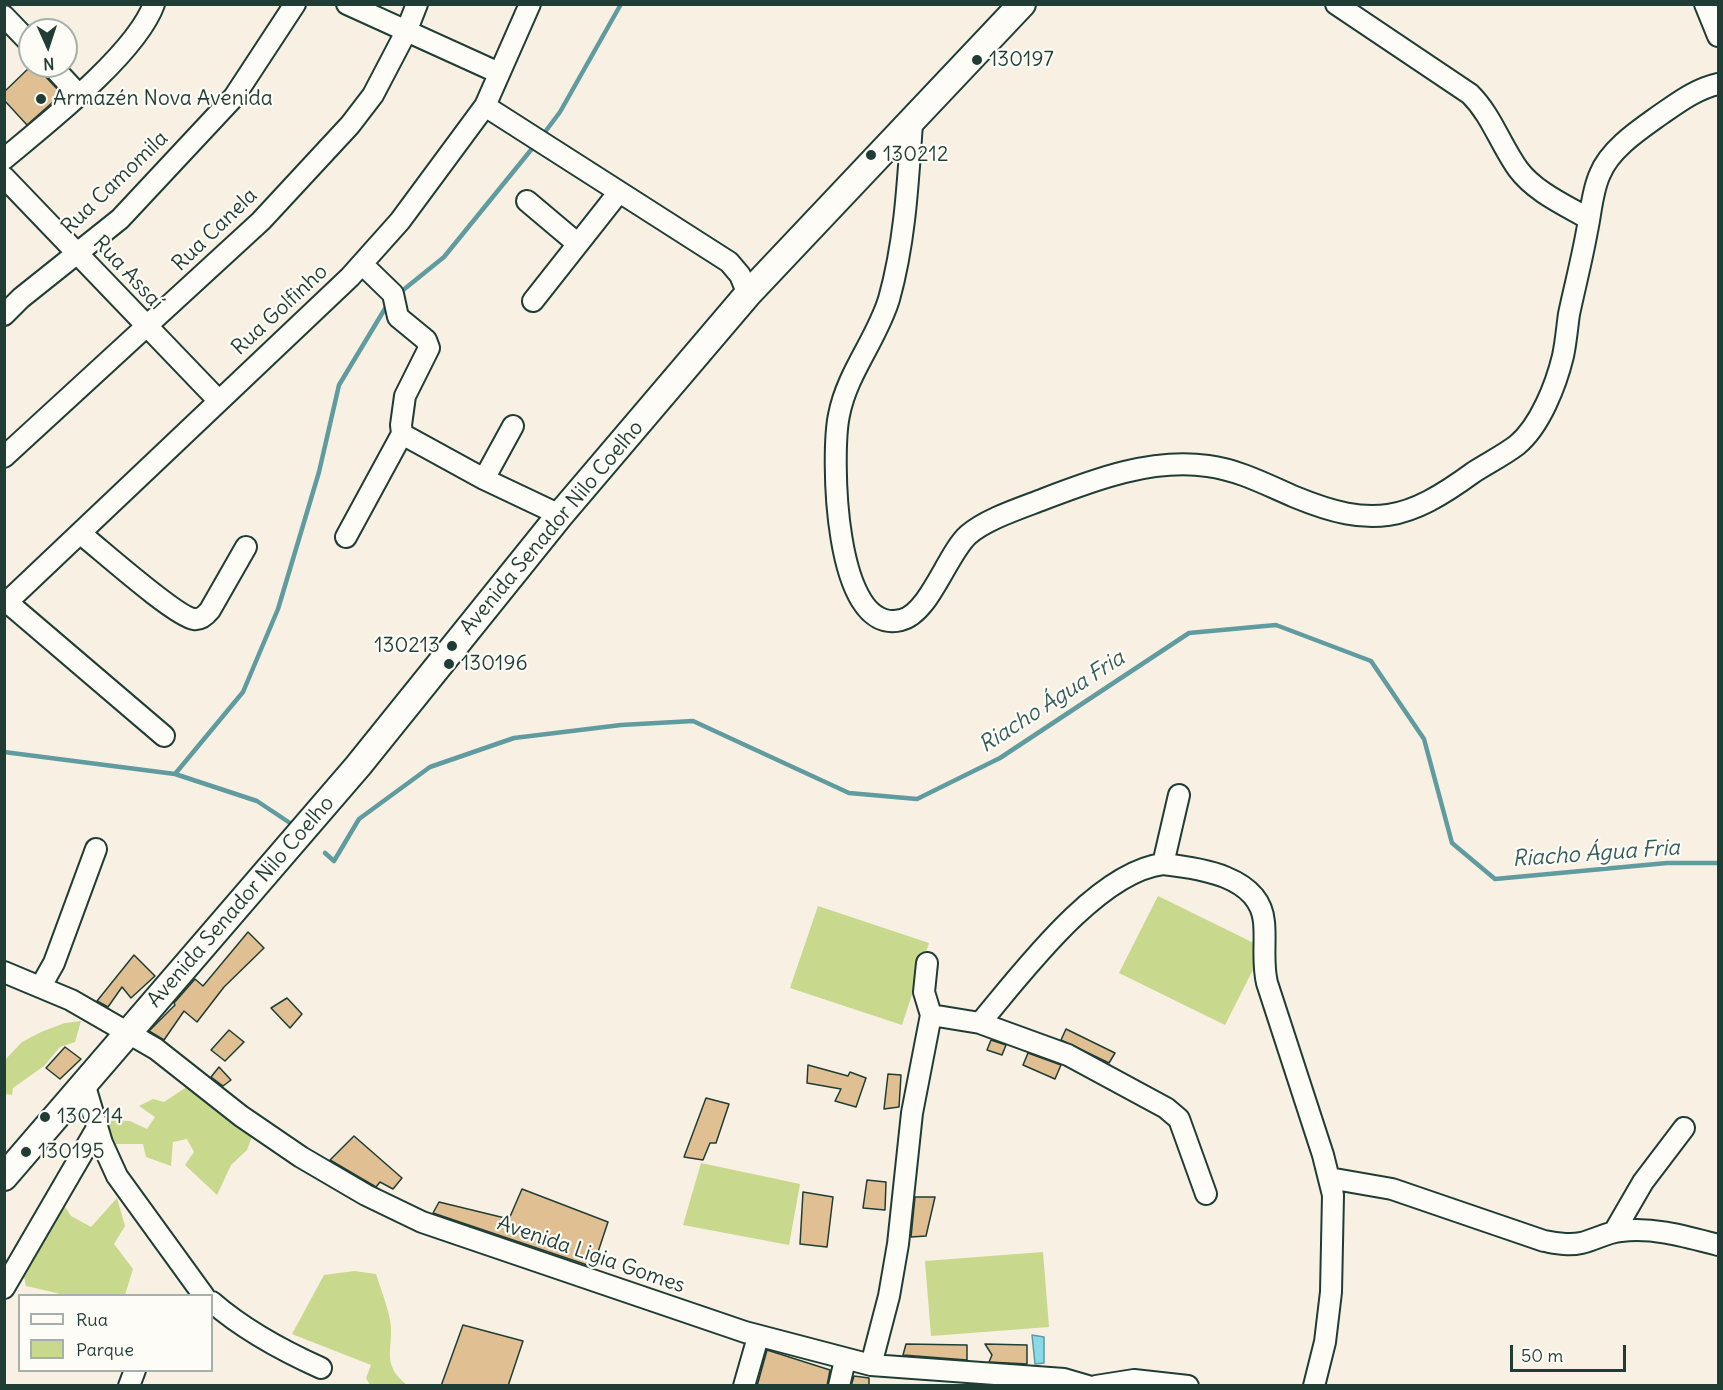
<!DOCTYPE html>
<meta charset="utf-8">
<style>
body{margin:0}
#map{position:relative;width:1723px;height:1390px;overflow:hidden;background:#f7f0e3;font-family:Delius,sans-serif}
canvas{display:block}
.frame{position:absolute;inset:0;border:6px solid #1f3d34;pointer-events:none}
.legend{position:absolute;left:18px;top:1294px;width:195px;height:78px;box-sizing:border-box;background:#fdfcf7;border:2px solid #a4b0a9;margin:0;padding:8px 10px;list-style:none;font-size:18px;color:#1f3d34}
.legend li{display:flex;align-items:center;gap:12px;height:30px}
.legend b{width:30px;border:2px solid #a4b0a9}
.north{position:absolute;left:18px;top:18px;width:60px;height:60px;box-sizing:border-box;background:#fdfcf7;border:2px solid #a4b0a9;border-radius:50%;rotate:177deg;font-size:16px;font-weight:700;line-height:24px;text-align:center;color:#1f3d34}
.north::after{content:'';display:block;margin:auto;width:21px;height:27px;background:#1f3d34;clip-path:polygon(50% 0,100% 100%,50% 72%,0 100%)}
.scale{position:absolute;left:1510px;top:1345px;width:116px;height:27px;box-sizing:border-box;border:3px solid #1f3d34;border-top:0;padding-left:8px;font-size:18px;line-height:21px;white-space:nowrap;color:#1f3d34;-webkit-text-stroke:4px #fdfcf7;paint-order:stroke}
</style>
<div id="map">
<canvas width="1723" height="1390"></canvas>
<div class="frame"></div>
<ul class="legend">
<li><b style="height:8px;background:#fdfcf7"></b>Rua</li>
<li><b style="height:16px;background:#c8d88c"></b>Parque</li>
</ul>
<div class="north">N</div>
<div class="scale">50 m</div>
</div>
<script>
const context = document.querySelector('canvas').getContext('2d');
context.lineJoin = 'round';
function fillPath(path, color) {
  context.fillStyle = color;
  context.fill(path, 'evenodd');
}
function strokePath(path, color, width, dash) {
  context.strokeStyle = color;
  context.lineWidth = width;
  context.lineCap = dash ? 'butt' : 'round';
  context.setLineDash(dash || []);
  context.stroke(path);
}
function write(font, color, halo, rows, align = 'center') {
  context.font = font + ' Delius,sans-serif';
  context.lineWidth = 4.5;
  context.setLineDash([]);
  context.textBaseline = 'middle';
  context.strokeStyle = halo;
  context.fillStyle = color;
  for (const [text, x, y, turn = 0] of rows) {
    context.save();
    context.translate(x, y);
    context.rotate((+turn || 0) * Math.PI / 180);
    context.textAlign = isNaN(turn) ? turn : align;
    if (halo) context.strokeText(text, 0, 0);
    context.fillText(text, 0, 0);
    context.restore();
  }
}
const green = new Path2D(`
 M1158 896 1264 948 1225 1025 1119 973Z
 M818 906 929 943 902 1025 790 988Z
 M81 1021 75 1042 60 1047 44 1066 13 1088 12 1095 5 1094V1060L22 1042 41 1032 65 1023Z
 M188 1086 253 1134 247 1150 231 1165 217 1195 185 1165 194 1152 187 1139 173 1142 171 1166 146 1157 143 1144H110L105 1120 130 1121 147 1129 155 1117 139 1106 153 1099 164 1102Z
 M701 1163 800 1184 789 1245 683 1225Z
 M117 1198 125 1226 114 1244 133 1269 125 1295H65L26 1286 23 1272 63 1204 71 1216 91 1227Z
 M1043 1252 1049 1327 931 1336 925 1261Z
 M354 1271 376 1274C381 1289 387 1305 390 1320 395 1347 379 1363 407 1385H370L366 1378 371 1365 292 1334 324 1275Z`);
const water = new Path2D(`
 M1032 1335 1044 1337V1363L1035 1364Z`);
const stream = new Path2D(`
 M542 136 560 112 621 4
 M397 295 444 257 535 145
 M4 752 175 774 257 801 290 823
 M175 774 243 692 278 609 319 472 339 385 389 302
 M325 853 334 861 359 819 430 767 514 738 621 725 693 721 849 793 917 799 1000 758 1189 633 1276 625 1371 661 1424 739 1452 843 1495 879 1667 863H1718`);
const building = new Path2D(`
 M31 66H40L43 74 62 94 27 125 4 100V92Z
 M248 932 264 948 224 987 197 1022 184 1011 164 1040 149 1031 175 1005 174 1003 195 979 203 986Z
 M134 955 155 976 131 998 122 987 108 1007 97 1001Z
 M287 998 302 1014 290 1028 271 1008Z
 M1066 1029 1115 1053 1109 1063 1061 1040Z
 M229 1030 244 1042 225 1061 211 1050Z
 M991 1040 1006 1045 1002 1055 987 1050Z
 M65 1047 81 1059 60 1079 46 1068Z
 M1028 1053 1061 1065 1055 1079 1023 1065Z
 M808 1065 848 1076 850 1072 866 1078 856 1107 835 1101 841 1089 807 1083Z
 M219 1067 231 1080 223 1086 211 1077Z
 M888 1074 901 1075 899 1107 884 1109Z
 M706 1098 729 1104 716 1143H710L703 1160 684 1157Z
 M354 1136 402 1178 393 1189 380 1182 376 1187 330 1160Z
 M867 1180 886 1182 885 1210 863 1208Z
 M522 1189 608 1222 593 1267 433 1213 439 1202 509 1219Z
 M803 1192 833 1197 827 1247 800 1244Z
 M915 1197H935L926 1236 911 1237Z
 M463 1325 523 1341 508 1386H441Z
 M906 1344 967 1345V1360L903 1355Z
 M985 1344 1027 1345V1364L989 1362 992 1355Z
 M767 1350 830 1370 827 1386H757Z
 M854 1376 869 1378V1386H851Z`);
const minor = new Path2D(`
 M347 4 499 73
 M1336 4 1470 94C1492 116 1500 144 1518 169 1535 192 1565 205 1589 219
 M1705 4 1718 36
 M4 16 30 43
 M52 66 78 94
 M485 106 729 262 740 275 748 294
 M912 123C908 182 905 242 889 299 877 339 847 373 839 415 831 453 833 637 901 620 929 614 947 554 968 535 986 519 1021 508 1044 499 1096 479 1152 458 1208 466 1239 470 1267 485 1295 497 1373 529 1407 521 1474 472 1488 463 1504 455 1517 445 1540 426 1556 385 1563 356 1566 342 1567 328 1569 314 1575 286 1582 259 1587 231 1591 213 1592 191 1600 174 1610 149 1639 130 1660 115 1679 102 1696 89 1718 84
 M4 159C46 124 136 54 154 4
 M4 177 219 401
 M527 201 578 244
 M362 264 393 294 398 317 426 340 429 348 405 396 401 425 402 434
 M533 301 619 192
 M4 315 21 298 120 219 234 97 295 4
 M4 457 261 221 350 125 373 95 406 32 417 4
 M484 479 513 426
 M81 534C100 549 176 617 194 619 201 620 206 615 210 610L246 547
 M346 537 402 434 484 479 560 515
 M7 602 164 736
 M4 605 350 277 400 221 485 106 530 4
 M1163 864C1199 868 1260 876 1264 922 1266 943 1262 962 1267 983L1323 1155 1333 1195 1331 1292 1325 1342 1314 1386
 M4 972 71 1000 156 1049 241 1116 301 1157 366 1195 422 1222 745 1332 871 1365 1064 1379 1088 1386
 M41 986 54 963 96 849
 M931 1015 980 1023 1068 1055 1166 1108 1179 1119 1206 1194
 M980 1023C1022 973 1097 872 1163 864L1179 795
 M84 1083 102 1143 117 1176 204 1296
 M1329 1178 1392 1189 1544 1241C1556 1243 1568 1246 1581 1243 1595 1240 1607 1232 1621 1231 1654 1227 1687 1237 1718 1245
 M1614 1232 1643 1182 1684 1128
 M4 1288 97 1128
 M212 1302C244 1330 281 1350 321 1368
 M871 1365 889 1296 898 1244 912 1113 931 1015 924 992 927 963
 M129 1386 135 1370
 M744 1386 758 1337
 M839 1386 845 1360
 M1096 1386 1134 1380 1188 1386`);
const major = new Path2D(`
 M4 1177 358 766 560 515 748 294 1022 4`);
const markers = [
 [977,60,6,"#1f3d34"],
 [41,99,6,"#1f3d34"],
 [871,155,6,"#1f3d34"],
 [452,646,6,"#1f3d34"],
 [449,664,6,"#1f3d34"],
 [45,1117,6,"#1f3d34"],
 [26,1152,6,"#1f3d34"]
];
const poiNames = [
 ["130197",989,60],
 ["Armazén Nova Avenida",53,99],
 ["130212",883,155],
 ["130213",440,646,"right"],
 ["130196",461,664],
 ["130214",57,1117],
 ["130195",38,1152]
];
const streetNames = [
 ["Rua Camomila",115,183,-44],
 ["Rua Canela",215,230,-44],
 ["Rua Assaí",128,273,47],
 ["Rua Golfinho",280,310,-43],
 ["Avenida Senador Nilo Coelho",552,528,-50],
 ["Avenida Senador Nilo Coelho",241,902,-49],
 ["Avenida Ligia Gomes",591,1255,19]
];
const waterNames = [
 ["Riacho Água Fria",1052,702,-33],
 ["Riacho Água Fria",1596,854,-4]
];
fillPath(green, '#c8d88c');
fillPath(water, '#89d9e6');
strokePath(water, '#5f9b9f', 1.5);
strokePath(stream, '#5f9b9f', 4.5);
fillPath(building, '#e0bf92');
strokePath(building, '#1f3d34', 1.5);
strokePath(minor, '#1f3d34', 24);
strokePath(major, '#1f3d34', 30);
strokePath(minor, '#fdfcf7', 20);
strokePath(major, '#fdfcf7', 26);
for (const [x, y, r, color] of markers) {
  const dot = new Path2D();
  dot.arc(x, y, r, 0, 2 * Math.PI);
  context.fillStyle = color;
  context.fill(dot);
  strokePath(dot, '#fdfcf7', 2);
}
write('21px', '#1f3d34', '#fdfcf7', poiNames, 'left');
write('21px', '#1f3d34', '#fdfcf7', streetNames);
write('italic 22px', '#345c58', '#fdfcf7', waterNames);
</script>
